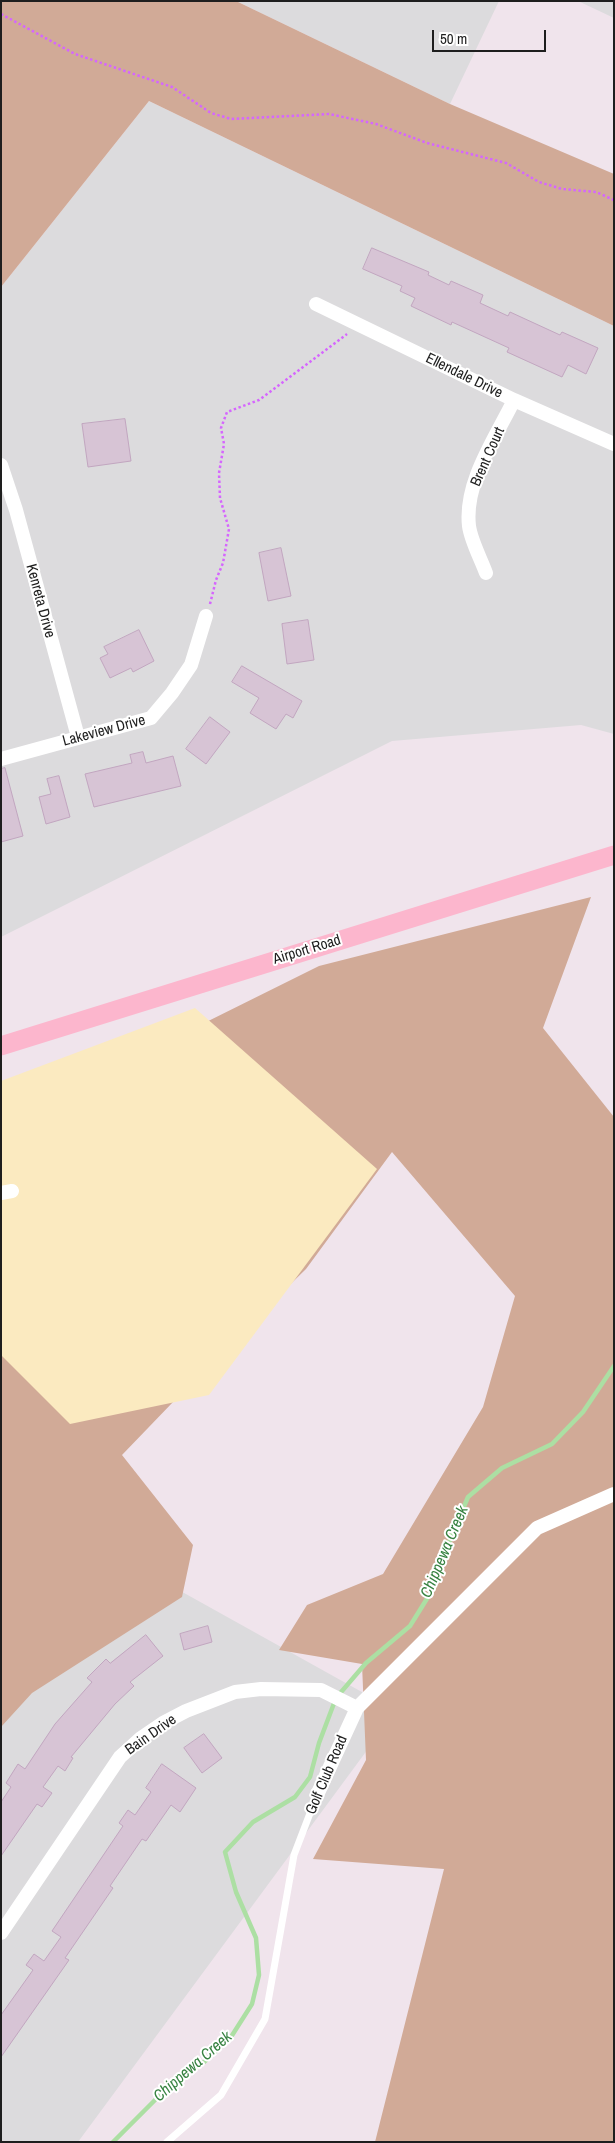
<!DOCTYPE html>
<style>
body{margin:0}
#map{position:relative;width:615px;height:2143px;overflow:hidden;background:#f0e4ec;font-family:"Archivo Narrow",sans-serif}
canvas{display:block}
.frame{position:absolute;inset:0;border:2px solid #1e1e1e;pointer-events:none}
.scale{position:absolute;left:432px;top:30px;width:114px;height:22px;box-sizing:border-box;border:2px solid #1e1e1e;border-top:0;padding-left:6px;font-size:15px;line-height:18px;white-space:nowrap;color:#1e1e1e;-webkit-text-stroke:4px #fff;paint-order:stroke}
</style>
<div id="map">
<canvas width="615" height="2143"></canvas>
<div class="frame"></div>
<div class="scale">50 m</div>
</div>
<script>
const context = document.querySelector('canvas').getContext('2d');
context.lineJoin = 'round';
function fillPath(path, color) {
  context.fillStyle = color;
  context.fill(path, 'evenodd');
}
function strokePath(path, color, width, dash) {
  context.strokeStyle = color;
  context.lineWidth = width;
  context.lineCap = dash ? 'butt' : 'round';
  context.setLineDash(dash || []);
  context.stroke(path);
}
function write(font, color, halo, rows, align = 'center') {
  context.font = font + ' "Archivo Narrow",sans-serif';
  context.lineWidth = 4;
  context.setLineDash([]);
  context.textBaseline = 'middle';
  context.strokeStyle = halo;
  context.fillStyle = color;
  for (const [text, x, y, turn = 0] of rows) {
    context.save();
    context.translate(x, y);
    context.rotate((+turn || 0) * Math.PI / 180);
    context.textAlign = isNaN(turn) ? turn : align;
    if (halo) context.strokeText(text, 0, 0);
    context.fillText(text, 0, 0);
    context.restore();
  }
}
const residential = new Path2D(`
 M236 1H499L450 104Z
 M578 1H614V18Z
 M149 101 614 326V734L581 725 392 741 1 937V287Z
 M1 1491 396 1711 78 2142H1Z`);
const forest = new Path2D(`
 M1 1H236L450 104 614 174V326L149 101 1 287Z
 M591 897 543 1028 614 1117V2142H375L444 1869 313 1859 366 1760 362 1664 279 1650 307 1605 383 1574 483 1407 515 1296 392 1152 306 1269 226 1347 122 1455 193 1545 182 1597 32 1693 1 1727V1226L166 1042 319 966Z`);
const park = new Path2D(`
 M195 1008 377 1169 209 1395 70 1424 1 1355V1081Z`);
const stream = new Path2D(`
 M113 2142 168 2087 204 2062 231 2037 252 2004 259 1975 256 1938 236 1892 225 1852 253 1822 295 1797 310 1777 319 1743 336 1698 366 1663 410 1626 433 1589 451 1537 468 1497 502 1468 552 1444 583 1412 614 1366`);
const building = new Path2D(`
 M372 248 429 272 428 275 449 285 451 281 483 295 480 303 508 316 510 312 560 335 562 332 598 348 586 374 568 365 562 377 507 352 509 348 452 322 451 325 411 306 415 298 400 291 402 286 363 269Z
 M125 419 131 461 88 467 82 424Z
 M281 548 291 596 268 601 259 553Z
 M308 620 314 660 287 664 282 624Z
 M139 630 154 661 133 672 131 668 110 678 100 658 108 654 104 647Z
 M242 666 302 701 293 718 286 714 276 729 250 713 259 698 232 682Z
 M210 717 230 732 206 764 186 749Z
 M143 752 146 763 173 756 181 786 94 807 85 774 132 763 130 755Z
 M5 768 23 836 1 842V769Z
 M59 776 70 817 46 824 39 797 51 794 47 779Z
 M208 1626 212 1642 184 1650 180 1634Z
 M146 1635 163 1656 130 1682 134 1686 115 1704 71 1757 73 1758 65 1771 58 1766 43 1787 52 1793 42 1807 37 1804 1 1856V1802L11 1787 6 1783 18 1764 25 1769 55 1724 92 1682 87 1678 106 1659 110 1663Z
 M204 1734 222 1758 202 1773 184 1748Z
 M162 1764 196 1788 180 1812 171 1805 146 1841 142 1839 110 1886 113 1888 65 1958 69 1960 1 2057V2015L33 1970 26 1965 34 1954 44 1961 61 1937 52 1931 123 1826 119 1823 128 1810 135 1815 151 1792 146 1788Z`);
const path = new Path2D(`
 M1 14 75 54 172 87 211 113 231 119 329 114 376 124 427 143 506 163 539 182 562 189 596 192 614 200
 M210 604 216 580 223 563 229 529 220 498 219 473 224 444 221 428 227 412 259 400 347 334`);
const service = new Path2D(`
 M167 2142 221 2095 265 2019 294 1855 317 1795`);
const minor = new Path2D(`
 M316 304 514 400 614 444
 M1 465 16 510 78 737
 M486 573C481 559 471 541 469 526 464 482 496 437 514 400
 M1 759 151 718 172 693 191 665 206 616
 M1 1193 12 1191
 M317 1795 357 1708 537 1528 614 1494
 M1 1933 120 1757 141 1738 163 1723 186 1711 235 1692 261 1689 321 1690 357 1708`);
const secondary = new Path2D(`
 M1 1046 614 855`);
const streetNames = [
 ["Ellendale Drive",464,376,26],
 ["Brent Court",488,457,-66],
 ["Kenreta Drive",40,601,75],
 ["Lakeview Drive",104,731,-15],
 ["Airport Road",307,950,-17],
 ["Bain Drive",151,1735,-35],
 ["Golf Club Road",327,1775,-67]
];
const waterNames = [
 ["Chippewa Creek",445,1552,-67],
 ["Chippewa Creek",193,2067,-41]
];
fillPath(residential, '#dcdbdd');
fillPath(forest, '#d1aa97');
fillPath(park, '#fbeac0');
strokePath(stream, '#acdfa3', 4.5);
fillPath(building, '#d7c4d5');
strokePath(building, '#c2a6c0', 1);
strokePath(path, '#d566fe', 2.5, [2.5, 2.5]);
strokePath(service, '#fff', 7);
strokePath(minor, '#fff', 14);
strokePath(secondary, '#fcb6cd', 19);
write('15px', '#1e1e1e', '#fff', streetNames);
write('italic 16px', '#378241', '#fff', waterNames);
</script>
